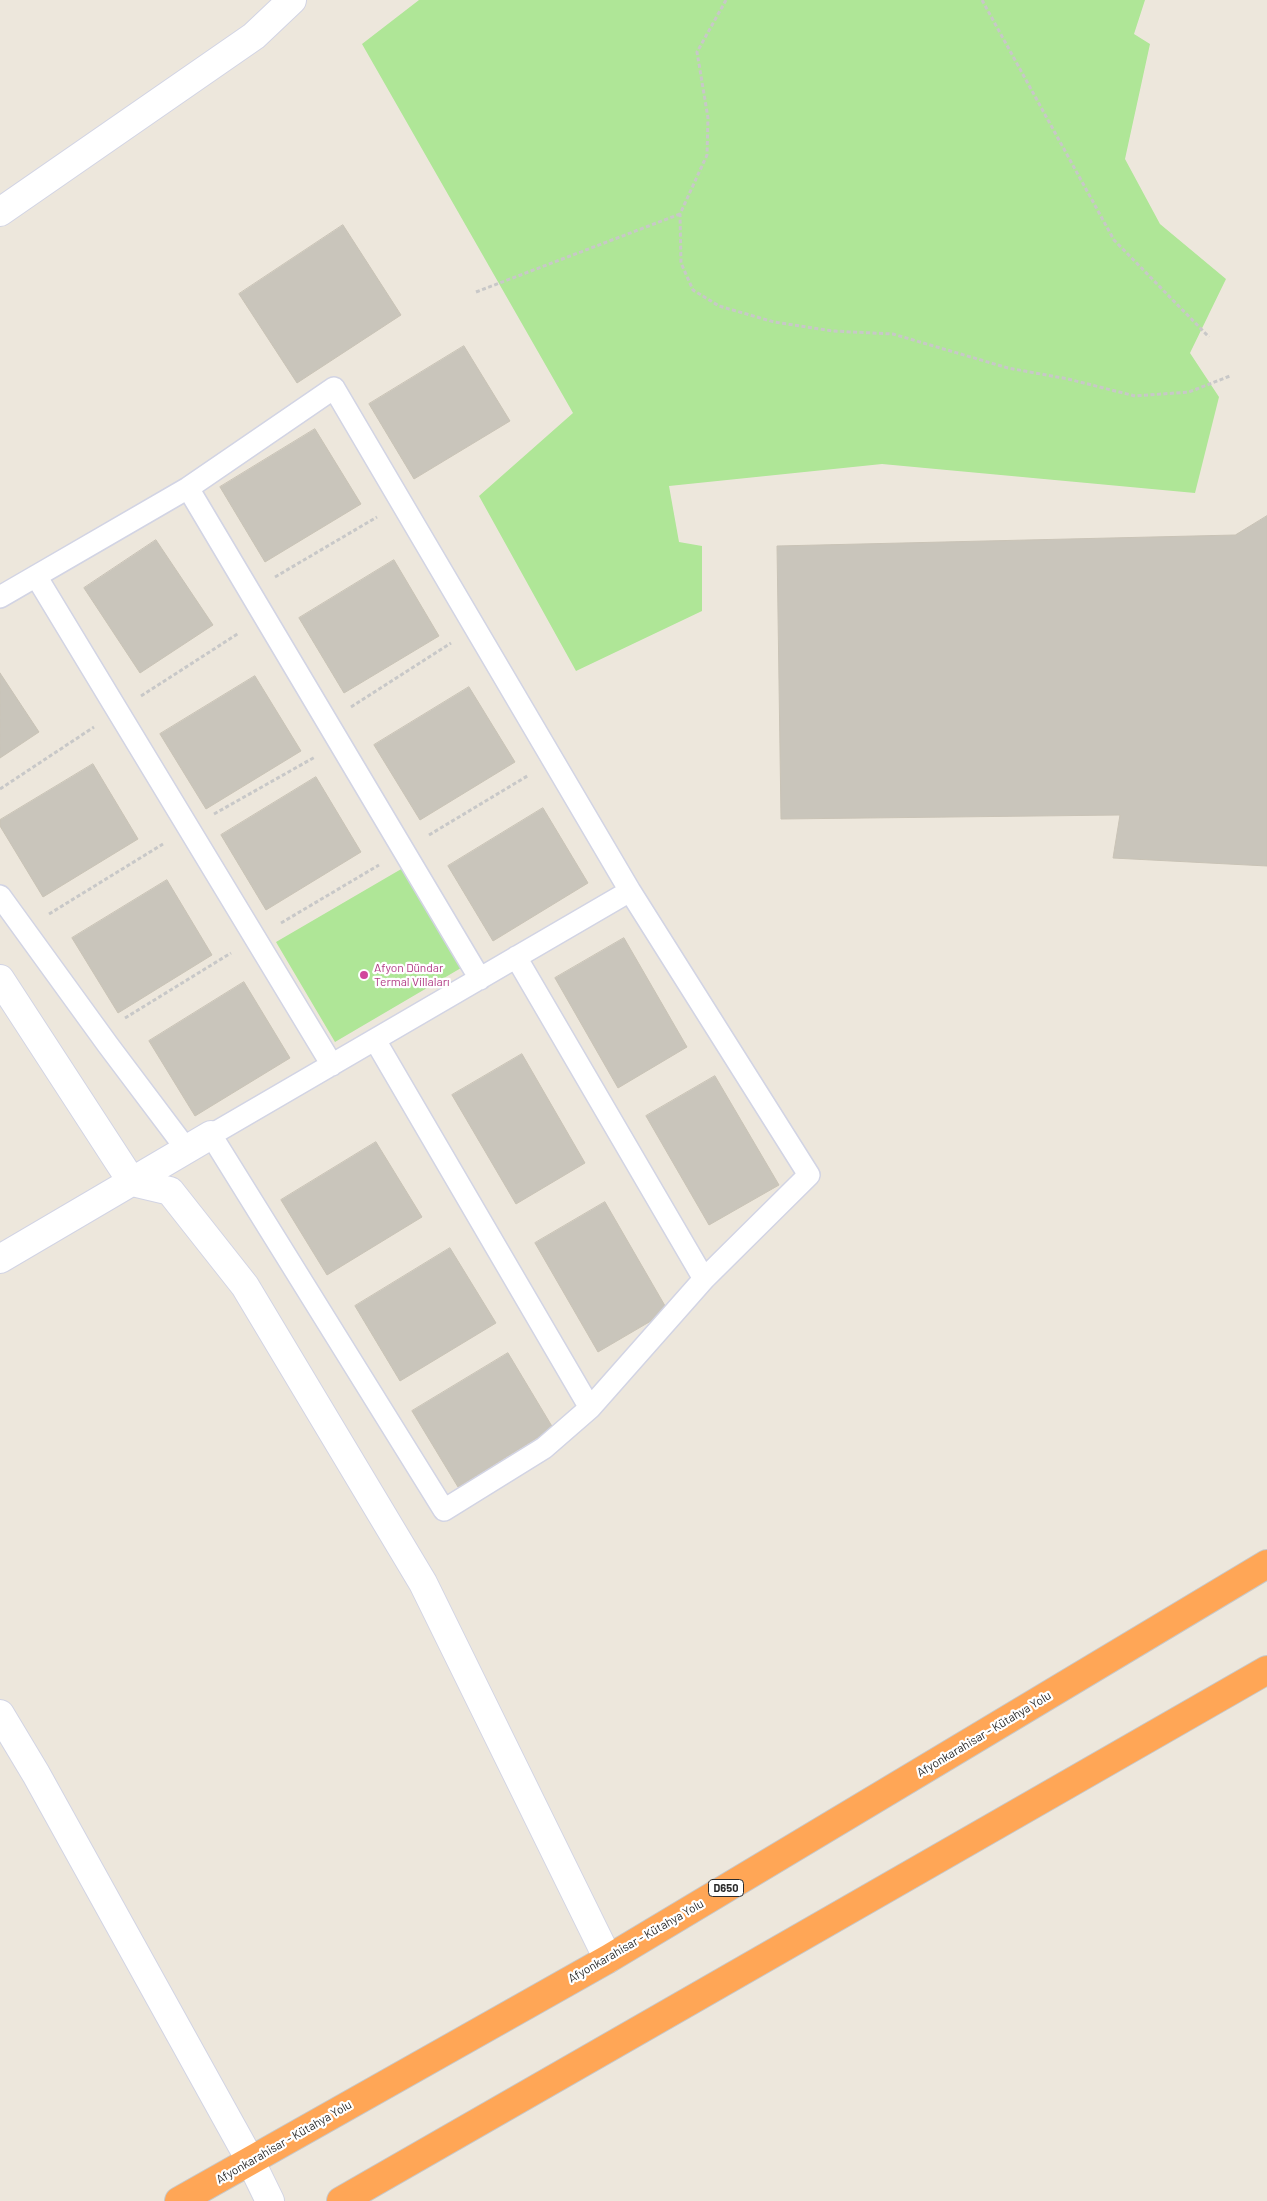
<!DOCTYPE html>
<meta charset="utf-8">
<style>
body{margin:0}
canvas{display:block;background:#ede7dc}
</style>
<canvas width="1267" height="2201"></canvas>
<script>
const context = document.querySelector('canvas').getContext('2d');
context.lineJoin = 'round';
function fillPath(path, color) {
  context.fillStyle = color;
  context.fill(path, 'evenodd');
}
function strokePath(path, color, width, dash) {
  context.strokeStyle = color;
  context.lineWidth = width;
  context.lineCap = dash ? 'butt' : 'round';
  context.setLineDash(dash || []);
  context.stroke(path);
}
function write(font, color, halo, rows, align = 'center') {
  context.font = font + ' Barlow,sans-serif';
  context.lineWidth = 4.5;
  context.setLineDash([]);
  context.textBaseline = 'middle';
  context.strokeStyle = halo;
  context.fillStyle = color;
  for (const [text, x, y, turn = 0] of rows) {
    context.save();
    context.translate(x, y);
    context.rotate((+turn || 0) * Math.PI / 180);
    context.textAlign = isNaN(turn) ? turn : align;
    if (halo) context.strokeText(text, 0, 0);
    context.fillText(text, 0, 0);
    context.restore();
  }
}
const green = new Path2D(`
 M419 0H1145L1134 34 1150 44 1125 159 1160 224 1226 279 1190 353 1219 397 1195 493 882 464 669 486 679 542 702 546V611L576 671 479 496 573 413 362 44Z
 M403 868 461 968 335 1042 276 942Z`);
const building = new Path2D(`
 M343 225 401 315 297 383 239 294Z
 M464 346 510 421 414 479 369 404Z
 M315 429 361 504 265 562 220 487Z
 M1267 516V866L1113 858 1120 815 781 819 777 546 1235 535Z
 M156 540 213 625 140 673 84 588Z
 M394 560 439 636 344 693 299 618Z
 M0 673 39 732 0 758Z
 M255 676 301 751 206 809 160 734Z
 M469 687 515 762 420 820 374 745Z
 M93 764 138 839 43 897 0 826V820Z
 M316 777 361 852 266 910 221 835Z
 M543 808 588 883 493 941 448 866Z
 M167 880 212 955 118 1013 72 938Z
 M624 938 687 1047 618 1088 555 978Z
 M244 982 290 1058 195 1116 149 1041Z
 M522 1054 585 1163 516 1204 452 1095Z
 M715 1076 779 1185 709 1225 646 1116Z
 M376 1142 422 1217 327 1275 281 1200Z
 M605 1202 668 1311 598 1352 535 1243Z
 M450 1248 496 1323 400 1381 355 1306Z
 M508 1353 553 1428 458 1487 412 1411Z`);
const path = new Path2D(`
 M726 0 697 52 708 118 707 155 680 214 681 263 693 290 719 306 774 322 833 331 893 334 1008 368 1068 379 1135 396 1189 392 1230 376
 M982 0 1114 240 1209 337
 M476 292 680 214
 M275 577 377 517
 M141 696 239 633
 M351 707 451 643
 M0 789 94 727
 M214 814 315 757
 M429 835 529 775
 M49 914 163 844
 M281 923 379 865
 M125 1018 231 953`);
const lane = new Path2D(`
 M188 488 480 979
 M36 576 332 1065
 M0 597 188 488 334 388 630 891 809 1175 704 1279 590 1408 544 1448 444 1510 211 1135 630 891
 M0 896 108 1045 187 1150
 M516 957 704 1279
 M375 1040 590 1408`);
const street = new Path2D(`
 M0 212 254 36 292 0
 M0 979 132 1182 170 1191 245 1286 423 1583 608 1959
 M0 1259 211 1135`);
const secondary = new Path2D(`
 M0 1714 36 1774 250 2160 270 2201`);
const highway = new Path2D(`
 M179 2201 608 1959 1267 1564
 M341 2201 1267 1670`);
const markers = [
 [364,975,5,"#d1479c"]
];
const shields = [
 [726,1888,35]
];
const shieldNames = [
 ["D650",726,1888]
];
const hotelNames = [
 ["Afyon Dündar",374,968],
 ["Termal Villaları",374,982]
];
const streetNames = [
 ["Afyonkarahisar - Kütahya Yolu",984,1734,-31],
 ["Afyonkarahisar - Kütahya Yolu",636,1941,-30],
 ["Afyonkarahisar - Kütahya Yolu",284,2142,-30]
];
fillPath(green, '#afe697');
fillPath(building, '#c9c5bb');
strokePath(building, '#c9c3b6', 1);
strokePath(lane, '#d2d4e4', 24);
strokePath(street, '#d2d4e4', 30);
strokePath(secondary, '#d2d4e4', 30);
strokePath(highway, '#c8c8c8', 30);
strokePath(path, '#c8c8c8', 3, [4, 2.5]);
strokePath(lane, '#fff', 21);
strokePath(street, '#fff', 28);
strokePath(secondary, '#fff', 28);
strokePath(highway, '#ffa656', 28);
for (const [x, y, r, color] of markers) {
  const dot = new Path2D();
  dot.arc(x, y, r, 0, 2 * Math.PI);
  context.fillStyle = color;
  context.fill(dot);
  strokePath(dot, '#fff', 2);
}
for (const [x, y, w] of shields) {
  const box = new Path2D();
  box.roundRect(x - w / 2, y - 8.5, w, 17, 4);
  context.fillStyle = '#fff';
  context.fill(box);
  strokePath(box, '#2b2b2b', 1);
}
write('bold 11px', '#2b2b2b', null, shieldNames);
write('12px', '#b23c85', '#fff', hotelNames, 'left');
write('12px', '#2b2b2b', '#fff', streetNames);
</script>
